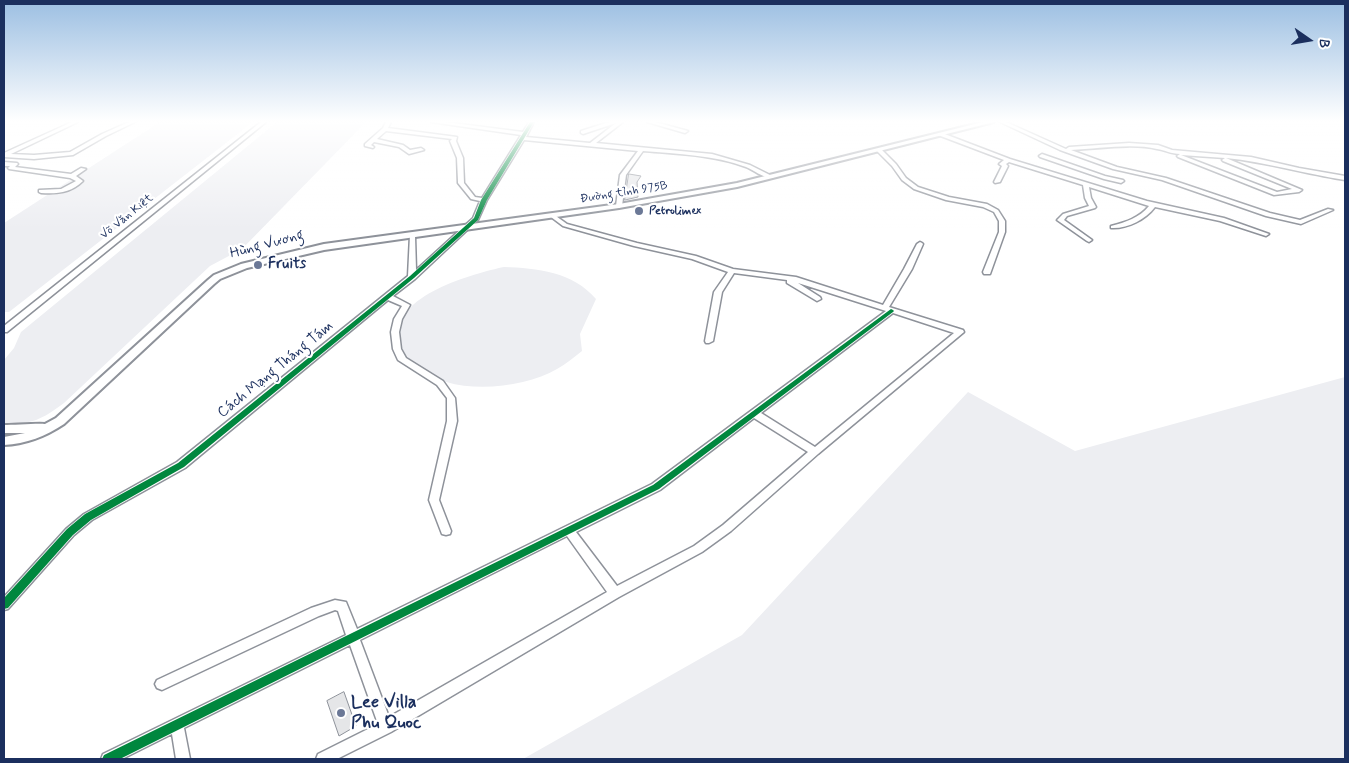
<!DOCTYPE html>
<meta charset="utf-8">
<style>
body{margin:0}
#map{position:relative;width:1349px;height:763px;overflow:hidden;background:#fff;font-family:Mynerve,sans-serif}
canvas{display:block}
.frame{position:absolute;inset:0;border:5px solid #1b2f5e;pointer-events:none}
.north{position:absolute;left:1284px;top:15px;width:50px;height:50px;-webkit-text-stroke:4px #fff;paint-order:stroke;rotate:103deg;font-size:14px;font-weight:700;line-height:20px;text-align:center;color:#1b2f5e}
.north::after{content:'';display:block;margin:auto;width:18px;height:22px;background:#1b2f5e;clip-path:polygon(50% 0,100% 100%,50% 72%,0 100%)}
</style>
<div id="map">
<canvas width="1349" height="763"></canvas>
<div class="frame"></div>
<div class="north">B</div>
</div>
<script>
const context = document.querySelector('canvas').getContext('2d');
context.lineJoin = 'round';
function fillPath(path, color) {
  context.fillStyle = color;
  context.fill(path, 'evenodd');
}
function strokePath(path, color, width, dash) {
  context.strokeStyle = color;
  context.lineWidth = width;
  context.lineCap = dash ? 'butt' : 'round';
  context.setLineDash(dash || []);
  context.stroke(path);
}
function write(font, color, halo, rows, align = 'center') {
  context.font = font + ' Mynerve,sans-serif';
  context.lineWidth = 4.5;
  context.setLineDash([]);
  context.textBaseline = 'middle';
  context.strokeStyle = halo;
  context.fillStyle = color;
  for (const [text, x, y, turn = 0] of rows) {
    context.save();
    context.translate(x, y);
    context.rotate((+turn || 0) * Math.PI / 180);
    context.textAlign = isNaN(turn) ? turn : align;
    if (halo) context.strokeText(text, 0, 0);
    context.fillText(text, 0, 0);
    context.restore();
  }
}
const green = new Path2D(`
 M160 122H253L9 312H4V223Z
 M277 122H366L242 249 210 266 64 403C41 420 33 424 4 424V360L14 348 21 332Z
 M504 267C537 268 573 272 596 299L580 334 582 351C574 357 566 364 557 369 520 390 451 396 416 367 407 359 402 350 399 338 391 296 475 273 504 267Z
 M1345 377V759H523L742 635 968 392 1075 451Z`);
const building = new Path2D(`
 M629 174 641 176 637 182 638 197 625 200Z
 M344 692 356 726 339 736 327 701Z`);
const minor = new Path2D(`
 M72 122H78L11 154 34 155 70 152 102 134 129 122H135L106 136 73 155 34 159 4 157V153Z
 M261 122H266L7 332H4V326Z
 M386 122H391L388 128 457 137 456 141 463 158 464 183 475 197 482 198 521 135 431 122H445L523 132 529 122H534L526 137 590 143 616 123 583 134 581 133V131L609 122H623L596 143 712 154 750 165 774 177C767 181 754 170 746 167 714 155 678 154 643 151L626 175 622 206 619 208 616 206 620 175 638 151 524 140 487 200 478 220 415 279 393 296 410 305 402 319 399 332 401 349 406 358 443 381 455 398 457 421 439 500 451 531 450 534 446 535 442 534 429 500 447 421V398L437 385 398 360 393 349 391 332 394 319 402 306 388 300 185 468 92 520 74 535 8 609 4 610V597L66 529 84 514 177 462 408 276 410 235H414L415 236 416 270 473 218 480 201 471 199 458 183 457 158 450 141 452 139 386 131 377 139 403 145 410 150 421 148 424 150 409 154 399 147 374 142 371 145 374 147 373 148 365 146V144L383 128Z
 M647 122H655L688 131 685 133Z
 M1000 122H1006L1066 149 1069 147 1129 143 1158 145 1172 150 1251 157 1299 168 1345 176V180C1305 174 1266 162 1226 158L1302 190 1299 192 1274 195 1178 157 1177 156 1180 154C1171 154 1165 150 1157 149 1132 143 1097 149 1071 150L1117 167 1166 178 1270 213 1300 220 1328 209 1333 210 1301 224 1266 216 1162 180 1113 169 1060 150ZM1181 155 1225 158 1222 160 1223 161 1292 189 1277 192Z
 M938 133H942L1010 159 1147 201 1224 218 1269 234 1266 236 1220 221 1155 207C1145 220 1127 229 1111 228V226C1126 222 1139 218 1149 206L1089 187 1091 198 1096 207 1095 208 1067 216 1064 220 1092 240 1089 242 1087 241 1057 220 1063 214 1089 206 1085 198 1083 185 1009 162 1006 164 1008 166 1000 182 995 183 994 182 1002 166 999 164 1004 160 938 135Z
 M877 149H881L896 164 906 178 918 187 949 197 987 204 998 210 1005 221V232L990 274H984L983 272 999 232V221L994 212 983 207 946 200 914 189 902 180 892 166 877 151Z
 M1042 154 1105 176 1123 180 1124 181 1121 183 1104 179 1040 157 1039 156Z
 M4 162 17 163 18 164 15 167 71 174 81 168 86 169 76 176 83 181C71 193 57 194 41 193L39 192V190L61 189 76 181 70 178 9 169 8 168 10 166H4Z
 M553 214 567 224 637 243 696 256 733 269 796 277 883 305 904 269 917 244 920 242 922 243 923 244 912 269 889 307 963 330 964 332 818 454 731 531 702 552 619 597 391 732 337 759H316L318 754 378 724 350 645 184 728 190 759H176L172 734 122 759H101L103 754 346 635 338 611 335 610 319 616 162 690 157 688 155 684 157 680 311 608 335 600 346 602 357 629 652 484 886 311 798 283 820 297 821 299 817 301 787 283V280L734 273 722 292 713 341 709 343H706L705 341 714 292 728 272 692 259 634 246 563 226 551 217 550 216ZM893 313 954 333 815 447 761 413ZM754 418 808 452 723 525 694 546 617 586 576 532 660 490ZM567 536 607 592 389 717 360 640Z`);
const major = new Path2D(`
 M983 122H994L737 187 619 208 324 250 247 268 220 279 214 284 64 424C46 436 26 444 4 445V437L25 433H4V425C12 425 40 423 45 424L56 418 208 280 214 275 241 264 324 244 619 204 737 183Z`);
const cycleway = new Path2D(`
 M530 122H534L487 200 478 220 414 278 184 467 91 520 73 535 8 608 4 609V598L67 529 85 514 178 463 410 276 474 218 481 200Z
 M891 309 893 310 894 311 893 312 659 489 120 759H102L104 755 653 485Z`);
const markers = [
 [639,211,5,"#6b7896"],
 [258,265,5,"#6b7896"],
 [341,713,5,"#6b7896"]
];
const farStreetnames = [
 ["Đường tỉnh 975B",624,193,-9],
 ["Võ Văn Kiệt",127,217,-39]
];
const farPoinames = [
 ["Petrolimex",649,211]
];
const streetNames = [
 ["Hùng Vương",267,245,-15],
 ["Cách Mạng Tháng Tám",276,370,-39]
];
const poiNames = [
 ["Fruits",268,265]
];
const nearPoinames = [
 ["Lee Villa",351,703],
 ["Phu Quoc",351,724]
];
fillPath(green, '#edeef2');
fillPath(building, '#e5e6e8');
strokePath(building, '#8e929a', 1);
strokePath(minor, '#8e929a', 3);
strokePath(major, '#8e929a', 4);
fillPath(minor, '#fff');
fillPath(major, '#fff');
fillPath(cycleway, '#00873e');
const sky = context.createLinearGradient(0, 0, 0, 229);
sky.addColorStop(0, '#9cbfe2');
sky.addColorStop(0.53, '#fff');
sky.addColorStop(1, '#ffffff00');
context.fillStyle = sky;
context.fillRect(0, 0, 1349, 229);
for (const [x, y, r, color] of markers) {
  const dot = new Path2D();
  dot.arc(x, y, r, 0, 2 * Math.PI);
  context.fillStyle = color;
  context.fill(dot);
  strokePath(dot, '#fff', 2);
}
write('12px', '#1b2f5e', '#fff', farStreetnames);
write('bold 12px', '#1b2f5e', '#fff', farPoinames, 'left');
write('15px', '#1b2f5e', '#fff', streetNames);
write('bold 15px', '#1b2f5e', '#fff', poiNames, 'left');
write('bold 18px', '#1b2f5e', '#fff', nearPoinames, 'left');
</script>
